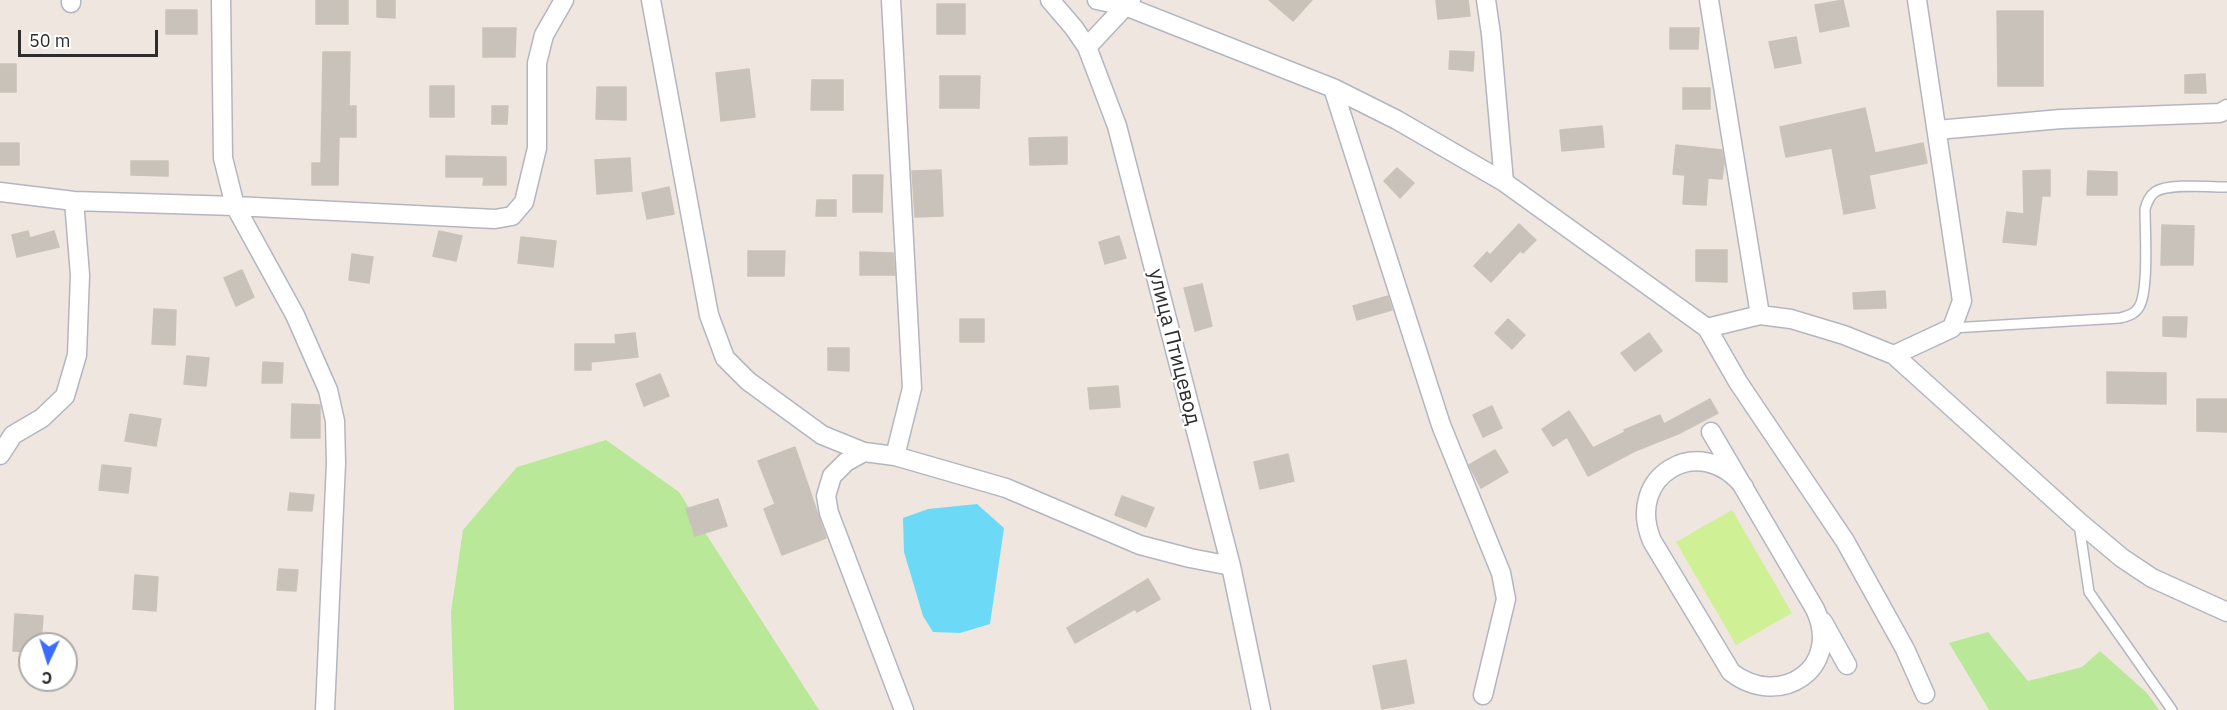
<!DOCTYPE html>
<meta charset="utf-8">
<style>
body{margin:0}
#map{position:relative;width:2227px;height:710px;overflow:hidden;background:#efe7df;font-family:"IBM Plex Sans",sans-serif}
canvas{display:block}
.north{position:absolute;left:18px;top:632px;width:60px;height:60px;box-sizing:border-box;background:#fff;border:2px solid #ababab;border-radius:50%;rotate:184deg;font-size:16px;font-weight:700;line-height:24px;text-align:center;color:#2d2d2d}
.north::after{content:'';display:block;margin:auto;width:21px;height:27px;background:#3c6cff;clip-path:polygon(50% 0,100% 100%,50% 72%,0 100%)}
.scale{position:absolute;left:18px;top:30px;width:140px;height:27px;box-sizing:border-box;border:3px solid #2d2d2d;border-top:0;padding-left:8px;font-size:18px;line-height:21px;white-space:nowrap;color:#2d2d2d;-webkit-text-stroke:4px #fff;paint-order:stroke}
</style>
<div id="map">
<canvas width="2227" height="710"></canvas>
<div class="north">С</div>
<div class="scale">50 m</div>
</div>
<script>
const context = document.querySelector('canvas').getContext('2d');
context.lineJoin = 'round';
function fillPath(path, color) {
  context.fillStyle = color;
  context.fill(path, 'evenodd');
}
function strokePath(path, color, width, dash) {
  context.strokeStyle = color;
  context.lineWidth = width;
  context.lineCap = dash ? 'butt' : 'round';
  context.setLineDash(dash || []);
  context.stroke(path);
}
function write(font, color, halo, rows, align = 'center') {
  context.font = font + ' "IBM Plex Sans",sans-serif';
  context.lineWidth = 4.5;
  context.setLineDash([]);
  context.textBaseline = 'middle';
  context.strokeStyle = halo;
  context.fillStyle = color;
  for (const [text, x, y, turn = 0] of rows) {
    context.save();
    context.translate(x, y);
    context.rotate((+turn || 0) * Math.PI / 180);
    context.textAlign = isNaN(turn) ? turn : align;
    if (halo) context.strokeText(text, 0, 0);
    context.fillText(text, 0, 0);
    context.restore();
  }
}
const green = new Path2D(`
 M606 440 679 492 819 710H454L451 612 463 530 517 467Z
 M1988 632 2028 681 2082 667 2100 651 2147 693 2159 710H1989L1949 643Z`);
const pitch = new Path2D(`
 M1732 510 1792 613 1736 645 1676 542Z`);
const water = new Path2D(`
 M977 504 1004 528 990 624 960 633 933 632 923 616 904 552 903 518 928 509Z`);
const building = new Path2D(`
 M316 0H348V24H316Z
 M377 0H395V18L377 17Z
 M1269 0H1312L1293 21Z
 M1436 0H1468L1470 16 1438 19Z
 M1843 0 1849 26 1820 32 1815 5Z
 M937 4H965V34H937Z
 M166 10H197V34H166Z
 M1997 11H2043V86H1998Z
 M483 28H516L515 57H483Z
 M1670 28H1699L1698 49H1670Z
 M1796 37 1801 63 1775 68 1769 42Z
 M1450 51 1474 52 1473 71 1449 69Z
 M323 52H350L349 106H356V137H339L338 185H312V163H321Z
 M0 64H16V92H0Z
 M749 69 755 117 721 121 716 73Z
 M2205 74 2206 93H2185V75Z
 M940 76H980L979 108H940Z
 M812 80H843V110H811Z
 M430 86H454V117H430Z
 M597 87H626V120L596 119Z
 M1683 88H1710V109H1683Z
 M492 106H508L507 124H492Z
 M1865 108 1875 153 1923 143 1927 163 1869 175 1875 208 1844 214 1832 148 1786 157 1780 127Z
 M1602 126 1604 147 1562 151 1560 130Z
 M1067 137V164L1030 165 1029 138Z
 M0 143H19V165H0Z
 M1676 145 1722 150 1724 164 1722 179 1708 178 1706 205 1683 204 1685 175 1673 174Z
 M446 156 506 157V185H483L484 177H446Z
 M630 158 632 191 597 194 595 160Z
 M131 161H168V176L131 175Z
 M1397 168 1414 183 1400 198 1384 181Z
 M941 170 943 216 915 217 912 171Z
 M2050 170V196H2042L2036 245 2003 242 2007 212 2024 214 2023 171Z
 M2088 171 2117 172V195H2087Z
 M853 175H883L882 212H853Z
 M669 187 674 214 647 219 642 193Z
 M817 200H836V216H816Z
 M1519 224 1536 240 1523 253 1520 251 1491 282 1474 266 1487 252 1490 255Z
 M2162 225 2194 226 2193 265H2161Z
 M28 231 30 238 54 231 59 247 17 257 12 235Z
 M439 231 462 236 456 261 433 256Z
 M1119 236 1126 258 1105 264 1099 242Z
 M521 237 556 241 553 267 518 263Z
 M1696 250H1727V282L1696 281Z
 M748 251H785L784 276H748Z
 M860 252 893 253 895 275H860Z
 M352 254 373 257 369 283 349 280Z
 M242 270 254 297 236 306 224 278Z
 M1202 284 1212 326 1195 331 1184 288Z
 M1885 291 1886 308 1854 309 1853 293Z
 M1388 296 1392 310 1357 320 1353 306Z
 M154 309 176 310 175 345 152 344Z
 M2163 317H2187L2186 337 2163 336Z
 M960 319H984V342H960Z
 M1508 319 1525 335 1512 349 1495 333Z
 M635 333 638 357 591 362V370H575V344H616L615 335Z
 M1649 333 1662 351 1635 371 1621 353Z
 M828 348H849V371L828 370Z
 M187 356 209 358 206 386 184 384Z
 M263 362 283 363 282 383H262Z
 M2107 372 2166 373V404L2107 403Z
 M660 374 669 396 644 406 636 384Z
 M1118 386 1120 407 1090 409 1088 388Z
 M1710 399 1718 413 1678 434 1635 451 1588 476 1567 437 1553 446 1542 429 1569 411 1593 448 1625 432 1624 430 1660 415 1664 424Z
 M2197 399H2227V432L2197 431Z
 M292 404 320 405V438H291Z
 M1492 406 1502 428 1483 437 1473 415Z
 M130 414 161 419 156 446 125 441Z
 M795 447 826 538 782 555 764 509 775 504 758 461Z
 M1495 450 1508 472 1481 488 1469 465Z
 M1288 454 1294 481 1260 489 1254 462Z
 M102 465 131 468 128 493 99 490Z
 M290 493 314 495 312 511 288 510Z
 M1122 496 1154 508 1146 527 1115 515Z
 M718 499 727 526 695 536 686 509Z
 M279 569 298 570 296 591 277 590Z
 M135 575 158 577 156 611 133 609Z
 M1148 579 1160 599 1137 612 1135 609 1075 643 1067 628Z
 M15 614 43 616 41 644H30V652L13 651Z
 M1406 660 1414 703 1382 709 1373 666Z`);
const lane = new Path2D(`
 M1952 328 2120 318C2128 316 2135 314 2139 307 2149 291 2145 230 2145 209 2147 203 2149 196 2155 192 2168 183 2210 187 2227 187
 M2079 524 2089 592 2172 710`);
const street = new Path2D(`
 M71 0V3
 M221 0 223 158 235 206 295 315 328 390 335 421 336 463 325 710
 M651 0 709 315 725 358 748 381 822 435 864 452
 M891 0 912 388 895 456
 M1050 0 1074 28 1087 47 1117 126 1231 566 1261 710
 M1097 0 1125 6 1333 88 1397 120 1504 182 1707 328 1738 382 1845 541 1905 649 1925 694
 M1486 0 1491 34 1504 182
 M1709 0 1760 315
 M1087 47 1131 0
 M1333 88 1441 425 1501 573 1506 599 1483 695
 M1937 130 2061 119 2220 113 2227 109
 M0 192 74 201 235 206 495 219 512 216 524 202 537 148V63L544 35 564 0
 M1707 328 1760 315 1791 319 1844 335 1894 355 2079 522 2122 558 2152 578 2227 612
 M1894 355 1952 328 1962 301 1917 0
 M1711 432 1815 609C1843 668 1780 710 1731 672L1652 541C1624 475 1701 431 1744 487
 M0 455 13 435 42 418 65 396 77 355 80 275 74 201
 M1823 622 1847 665
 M904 710 829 513 826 496 832 476 846 462 864 452 895 456 1006 488 1140 545 1190 558 1231 566`);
const streetNames = [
 ["улица Птицевод",1174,347,76]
];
fillPath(green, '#b9e898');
fillPath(pitch, '#cff094');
fillPath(water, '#6cdaf7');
fillPath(building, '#c8c2ba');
strokePath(building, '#cbc3b8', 1.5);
strokePath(lane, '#b3b6c1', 12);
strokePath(street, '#b3b6c1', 21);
strokePath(lane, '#fff', 9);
strokePath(street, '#fff', 18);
write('21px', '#2d2d2d', '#fff', streetNames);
</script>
